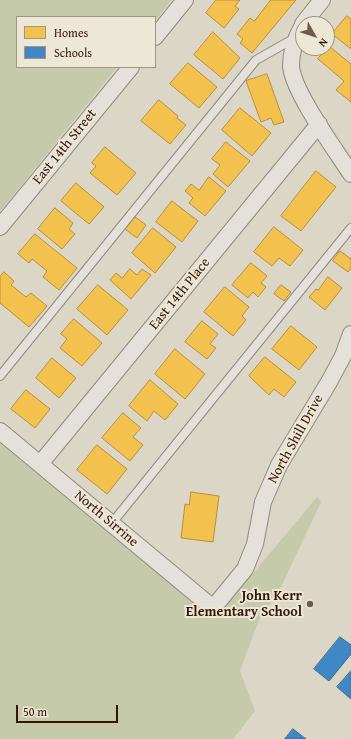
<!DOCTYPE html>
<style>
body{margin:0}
#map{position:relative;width:351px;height:739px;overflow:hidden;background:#dcd6c7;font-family:"Gentium Book Plus",serif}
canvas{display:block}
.legend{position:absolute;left:16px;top:16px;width:140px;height:52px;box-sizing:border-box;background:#ede7d5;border:1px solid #a49483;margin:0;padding:5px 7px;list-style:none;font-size:12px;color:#361707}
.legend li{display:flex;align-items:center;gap:8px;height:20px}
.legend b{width:20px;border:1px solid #a49483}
.north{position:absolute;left:295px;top:16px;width:40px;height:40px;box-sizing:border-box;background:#ede7d5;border:1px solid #a49483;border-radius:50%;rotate:129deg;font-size:11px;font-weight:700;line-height:16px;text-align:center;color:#361707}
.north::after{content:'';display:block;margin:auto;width:14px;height:18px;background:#705a4a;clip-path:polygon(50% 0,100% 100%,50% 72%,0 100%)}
.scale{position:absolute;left:16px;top:705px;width:102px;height:18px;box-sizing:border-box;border:2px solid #361707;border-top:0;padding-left:5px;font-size:12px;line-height:14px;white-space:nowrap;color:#361707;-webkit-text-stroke:3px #ede7d5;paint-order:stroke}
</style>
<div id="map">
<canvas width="351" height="739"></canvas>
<ul class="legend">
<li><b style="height:11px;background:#f2c14e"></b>Homes</li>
<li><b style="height:11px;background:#3f88c5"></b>Schools</li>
</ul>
<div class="north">N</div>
<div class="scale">50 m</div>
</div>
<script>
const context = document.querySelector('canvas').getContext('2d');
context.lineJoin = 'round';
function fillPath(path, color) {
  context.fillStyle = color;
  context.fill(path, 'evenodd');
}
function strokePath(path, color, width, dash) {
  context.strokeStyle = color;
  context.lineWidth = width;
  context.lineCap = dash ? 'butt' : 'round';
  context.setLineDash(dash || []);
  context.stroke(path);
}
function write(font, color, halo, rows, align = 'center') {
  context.font = font + ' "Gentium Book Plus",serif';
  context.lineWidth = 4;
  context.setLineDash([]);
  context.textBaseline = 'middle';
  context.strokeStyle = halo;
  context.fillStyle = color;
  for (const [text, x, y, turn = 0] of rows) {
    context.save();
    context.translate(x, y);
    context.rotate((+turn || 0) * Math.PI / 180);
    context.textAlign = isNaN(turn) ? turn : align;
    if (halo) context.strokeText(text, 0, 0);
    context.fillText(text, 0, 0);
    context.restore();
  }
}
const green = new Path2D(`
 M0 0H172L155 21V17H17V67H117L0 212Z
 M0 442 199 607C208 611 215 610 224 608L317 497 321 502 281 587 258 622 240 671 255 711 233 739H0Z`);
const homes = new Path2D(`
 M216 0H240L235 6 239 9 224 28 206 13Z
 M271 0H296L252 53 240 43 243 39 237 34 250 18 254 21Z
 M347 16 351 19V49L332 34Z
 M213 32 240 58 223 79 194 55Z
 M329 46 351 64V102L336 90 344 81 318 59Z
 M188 63 217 87 199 108 170 84Z
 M267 74 284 122 274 125 271 118 261 122 246 81Z
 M159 100 178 116 177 118 186 125 170 144 141 121Z
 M240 108 271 133 252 156 222 130Z
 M226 142 250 161 228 187 213 174 220 165 212 159Z
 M105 147 136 173 117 195 90 173 96 166 92 163Z
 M316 171 336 187 301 231 281 216Z
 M209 177 226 191 205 216 189 203 193 198 185 191 191 184 199 190Z
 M76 183 104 207 89 224 61 201Z
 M172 201 198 221 182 242 156 222Z
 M55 208 73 223 69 229 75 234 62 249 38 229Z
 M135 217 146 225 137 238 125 229Z
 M274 227 303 250 290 266 279 258 272 266 254 252Z
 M153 228 176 247 155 273 132 253Z
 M35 234 77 268 59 290 43 277 47 271 32 259 29 263 18 254Z
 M340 251 351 259V268L348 272 333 261Z
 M251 263 267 276 261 283 266 287 258 297 253 292 248 298 232 285Z
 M130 269 137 275 142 269 151 275 131 299 110 280 116 273 122 278Z
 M4 272 14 281 11 285 26 297 31 293 47 306 29 327 0 303V277Z
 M328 277 342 288 325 310 309 297 316 289 318 290Z
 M98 285 128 310 107 335 77 309Z
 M281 285 291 292 284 301 274 294Z
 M225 287 249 307 242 316 246 320 233 336 204 312Z
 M74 319 102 343 82 366 60 348 67 339 61 334Z
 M202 321 218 334 210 344 216 348 207 359 185 342Z
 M291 326 317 347 299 370 272 349Z
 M175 349 205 374 185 399 155 374Z
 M265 357 296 382 284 397 274 389 269 395 249 376Z
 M52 358 76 378 59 398 36 378Z
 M150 380 178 404 165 420 154 411 147 421 129 406Z
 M26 390 50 409 35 428 11 409Z
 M123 413 141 428 133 437 143 445 130 461 102 438Z
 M97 445 127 469 107 494 77 470Z
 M191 492 219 496 213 542 181 538 185 504 189 505Z`);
const schools = new Path2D(`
 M340 637 351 645V654L329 681 314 669Z
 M351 671V699L337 687Z
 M293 729 306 739H285Z`);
const service = new Path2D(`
 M0 376 256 60 295 38
 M112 523 351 228`);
const minor = new Path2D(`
 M303 24 322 0
 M303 25C296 37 291 52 291 66 293 92 335 149 351 174
 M155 37 185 0
 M0 227 131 67
 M0 431 213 608 245 569 255 544 263 502 279 465 329 382 343 356 351 334
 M40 464 319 124`);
const markers = [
 [310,604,4,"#705a4a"]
];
const streetNames = [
 ["East 14th Street",65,147,-51],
 ["East 14th Place",180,294,-51],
 ["North Shill Drive",296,439,-61],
 ["North Sirrine",106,519,40]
];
const poiNames = [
 ["John Kerr",302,596],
 ["Elementary School",302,612]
];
fillPath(green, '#c5caaa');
fillPath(homes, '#f2c14e');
strokePath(homes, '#ba8e39', 1);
fillPath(schools, '#3f88c5');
strokePath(schools, '#3c668c', 1);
strokePath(service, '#91897f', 10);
strokePath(minor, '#91897f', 18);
strokePath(service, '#e4e1da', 8);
strokePath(minor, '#e4e1da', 16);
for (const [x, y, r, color] of markers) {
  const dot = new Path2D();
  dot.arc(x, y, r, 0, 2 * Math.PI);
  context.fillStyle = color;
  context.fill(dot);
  strokePath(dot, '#ede7d5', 1.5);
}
write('14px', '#361707', '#ede7d5', streetNames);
write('bold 14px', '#361707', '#ede7d5', poiNames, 'right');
</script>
